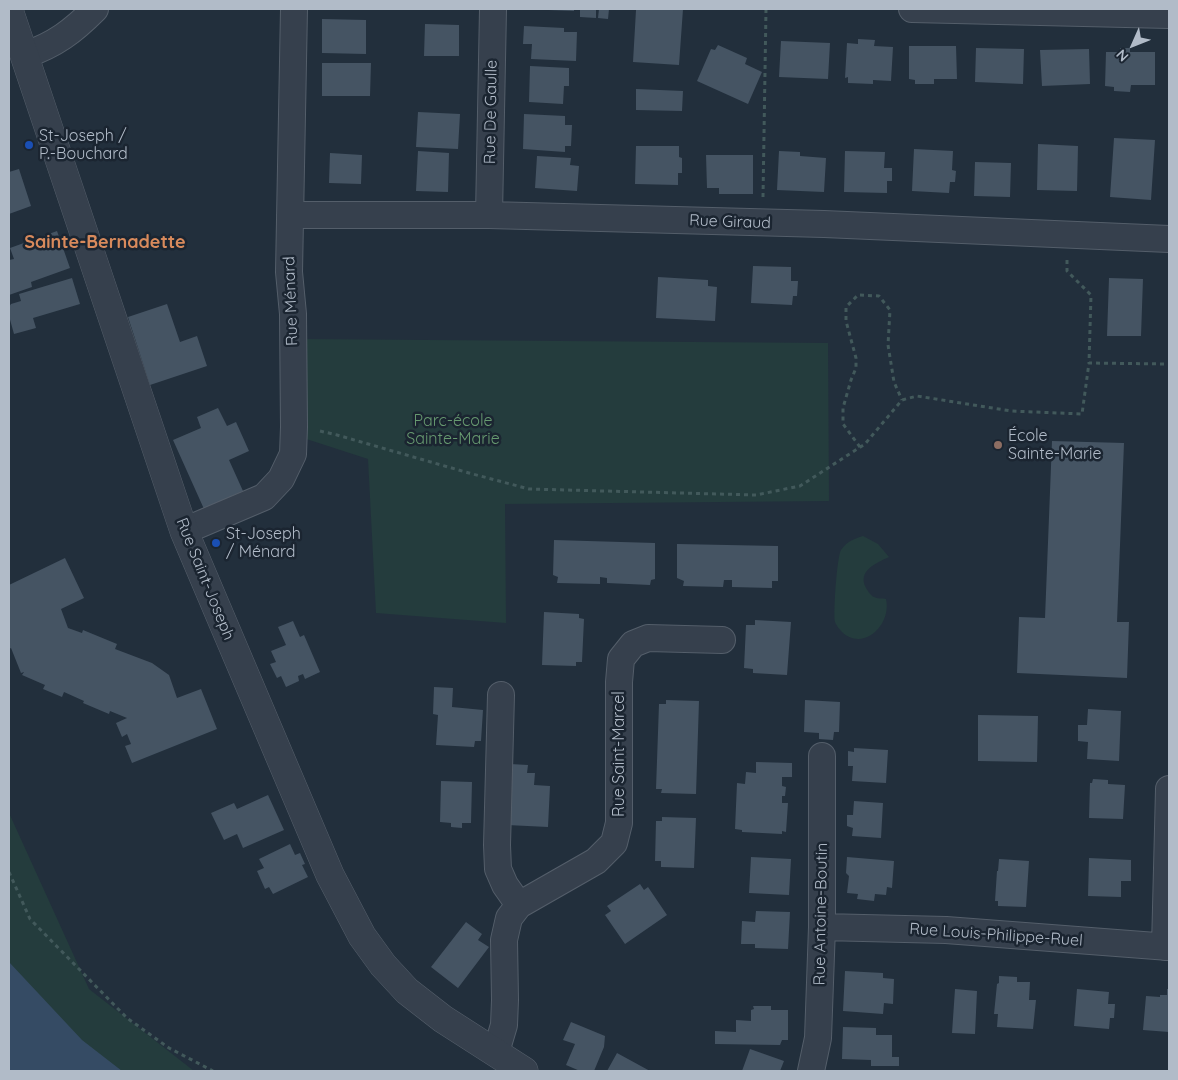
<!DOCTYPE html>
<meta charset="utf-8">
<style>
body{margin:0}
#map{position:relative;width:1178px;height:1080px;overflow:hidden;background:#222f3c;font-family:Quicksand,sans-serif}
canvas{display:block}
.frame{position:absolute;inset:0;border:10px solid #b1bbc8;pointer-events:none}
.north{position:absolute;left:1108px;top:20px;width:50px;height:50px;-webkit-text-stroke:4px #1b2531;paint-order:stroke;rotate:226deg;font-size:14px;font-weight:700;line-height:20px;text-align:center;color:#b1bbc8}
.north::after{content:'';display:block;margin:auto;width:18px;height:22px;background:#b1bbc8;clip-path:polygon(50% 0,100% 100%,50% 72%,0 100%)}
</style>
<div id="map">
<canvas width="1178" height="1080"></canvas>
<div class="frame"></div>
<div class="north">N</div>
</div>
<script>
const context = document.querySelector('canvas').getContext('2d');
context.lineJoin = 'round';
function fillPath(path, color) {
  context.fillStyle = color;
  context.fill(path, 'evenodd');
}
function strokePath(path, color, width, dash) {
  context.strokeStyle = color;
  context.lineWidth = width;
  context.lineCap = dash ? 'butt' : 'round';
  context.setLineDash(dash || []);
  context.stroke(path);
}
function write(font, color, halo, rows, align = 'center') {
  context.font = font + ' Quicksand,sans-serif';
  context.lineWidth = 5;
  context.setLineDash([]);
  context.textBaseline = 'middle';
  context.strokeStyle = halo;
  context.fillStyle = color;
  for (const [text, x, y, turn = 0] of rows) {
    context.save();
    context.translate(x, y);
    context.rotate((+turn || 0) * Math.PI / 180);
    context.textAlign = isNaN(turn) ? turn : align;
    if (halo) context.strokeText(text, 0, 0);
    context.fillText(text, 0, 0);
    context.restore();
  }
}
const green = new Path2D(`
 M296 339 828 343 829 501 505 504 506 623 376 613 368 459 294 435Z
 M863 536 878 544 889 557C876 563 857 571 866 588 868 591 871 596 874 597 877 599 883 598 886 599 892 625 863 652 842 632 840 630 836 625 835 622 833 614 837 556 841 550 847 541 854 539 863 536Z
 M9 813 89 989 194 1071H9Z`);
const water = new Path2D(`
 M9 962 82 1040 122 1071H9Z`);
const building = new Path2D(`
 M548 9H574V11L548 10Z
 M580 9H596V18L580 17Z
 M599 9H609L608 19 598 18Z
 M642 9H683L679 65 633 62 636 10Z
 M322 19 366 20V54L322 53Z
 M425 24 459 25V56H424Z
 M524 26 564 28V32H577L576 61 531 59 532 44H523Z
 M858 39 875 40 874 46 893 47 891 81 873 80V84L848 83V77L845 78 847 43 858 44Z
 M781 41 830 43 828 79 779 77Z
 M718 45 747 58 745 64 762 72 748 104 697 81 711 49 715 50Z
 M909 46H956L957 79H934V84H915V80L909 79Z
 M976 48 1024 49 1023 84 975 82Z
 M1120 48H1130V52H1155V85H1131L1130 92 1114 91V87L1105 86 1106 52H1120Z
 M1089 49 1090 84 1042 86 1040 50Z
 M322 63H371L370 96H322Z
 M530 66 569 68V86H564L563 104 529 102Z
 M636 89 683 91 682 111 636 110Z
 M418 112 460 114 458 149 416 147Z
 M524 114 565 116V125H572L571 146H565V152L523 149Z
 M1114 138 1155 140 1151 200 1110 197Z
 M1038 144 1078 146 1077 191 1037 190Z
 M636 146H679V157L682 158V173H678V185L635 184Z
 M914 149 953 151 952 170 956 171 955 182H950L949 193 912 191Z
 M418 151 449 153 448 192 416 191Z
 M779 151 800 152V156L826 158 824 192 777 190Z
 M845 151 885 152 884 168H892V181H887V193L844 192Z
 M330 153 362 155 361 184 329 183Z
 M706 155H753V194H719V188H707Z
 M537 156 571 158 570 165 579 166 577 191 535 188Z
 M975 162 1011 163 1010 197 974 196Z
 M19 169 31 206 9 214V172Z
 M57 231 70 268 31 282 32 287 9 295V260L14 259 10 248Z
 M753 266 791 267V281H798L797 296H793L792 305 751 303Z
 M658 277 708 280V286L717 287 715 321 656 318Z
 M72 278 80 304 33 318 36 328 14 334 9 316V307L11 304 21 301 19 294Z
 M1109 278 1143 279 1141 336H1107Z
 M167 304 180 342 197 336 207 366 150 385 128 317Z
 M218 408 227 426 236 422 249 451 229 460 243 491 204 509 173 440 201 428 197 417Z
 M1052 441 1124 443 1117 622H1129L1127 678 1017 673 1019 617 1045 618Z
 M554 540 655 543V579L651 580 650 585 607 583V578L600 577V584L557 583 558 577 553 575Z
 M677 544 778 546V581H772V588L732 587V580H724L723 587 683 586 684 581 677 578Z
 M65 558 84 598 61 609 68 628 82 633 83 630 117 644 115 649 152 663 169 675 177 698 201 689 217 729 132 763 125 746 131 744 127 734 122 737 116 723 127 718 110 711 109 714 83 703 84 701 64 692 62 697 43 689 45 685 22 675 24 672 21 673 11 648 9 649V585Z
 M544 612 579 614V618L584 619 582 662H576V666L542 665Z
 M755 620 791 622 787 675 753 673V669L744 668 746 625H755Z
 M293 621 300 637 304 635 320 672 305 679 303 674 298 676 299 681 286 687 281 676 277 678 270 664 276 662 271 651 286 645 278 627Z
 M434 687 453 688 452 707 483 710 481 741H475L474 747 436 745 438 715 433 714Z
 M666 700 699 701 696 794 661 793 662 789H656L659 704H666Z
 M805 700 840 702 839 732H834L833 740 819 739V733L804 732Z
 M1088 709 1121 711 1119 761 1087 759 1088 742 1078 741V725H1087Z
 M978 715 1038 716 1037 762 978 761Z
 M854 748 888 750 886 783 852 781 853 766H848V751L854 752Z
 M756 762 792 763V777H782V786L786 787 785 796H782V803H788L786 832 782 831V834L742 832V830L735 829 737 783 745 784 746 772 756 773Z
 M510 764 528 765 527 773H535L534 785 550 786 548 827 507 825Z
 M1093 779 1108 780V784L1125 785 1123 819 1089 818 1090 783H1092Z
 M441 781 472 782 471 823H462V828L451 827V823L440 822Z
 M268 795 284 830 243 848 237 834 224 840 211 813 234 803 237 809Z
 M854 801 883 803 881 838 852 836 853 828 847 826V815H853Z
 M662 817 696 818 694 868 661 867V861H655L656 821H662Z
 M290 844 295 855 300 853 305 864 302 865 308 877 273 894 269 887 265 889 257 871 264 868 259 859Z
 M751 857 791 859 789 895 749 893Z
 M847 857 894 861 892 888 887 887 886 895 875 894 874 901 857 899 858 894 847 893 849 876 846 873Z
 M1089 858 1131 860V881H1121V897L1088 896Z
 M999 859 1029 861 1026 907 998 906V901H995L997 871H998Z
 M640 884 644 890 648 887 667 915 625 944 605 915 611 911 607 906Z
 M756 911 790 912 788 949 755 948V944H741L742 921 755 922Z
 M466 922 482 934 478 940 489 947 458 988 431 967Z
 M845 971 883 973V978L894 979 893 1004 884 1003 883 1014 843 1011Z
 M999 976 1017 977V982H1030L1029 1000H1036L1033 1029 997 1027 998 1014H994L997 984 999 983Z
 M955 989 977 991 975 1034 952 1033Z
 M1077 989 1109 992 1108 1004H1115L1114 1018H1110L1109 1029 1074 1026Z
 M1167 989H1169V1032L1143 1030 1146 996 1160 997V995H1167Z
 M753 1006H771V1010H788V1040H782L780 1045 715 1044V1031L736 1032V1020L751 1021V1010L754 1009Z
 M571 1022 605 1036 604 1047 594 1071H580L566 1065 575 1044 563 1040Z
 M843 1027 876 1028V1035H892V1057H899V1066H871V1060L842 1059Z
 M750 1049 784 1061 780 1071H742Z
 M617 1053 650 1071H607Z`);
const path = new Path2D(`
 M763 197 766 9
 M1067 260V271L1091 295 1089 363 1169 364
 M320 431 337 435 469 473 529 489 756 495 800 486 865 444 902 400 917 396 1011 411 1082 414 1089 363
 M860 447 843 424V408L851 380 856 368V358L846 321V307L858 295 879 296 890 310 888 345 894 382 902 400
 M9 872 30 919 127 1018 169 1048 213 1071`);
const minor = new Path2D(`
 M912 9 1169 15
 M25 55C55 45 73 31 95 9
 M290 215H489L824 224 1169 239
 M489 215 493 9
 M184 531 264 497 281 479 293 454 294 427 293 314 289 272 294 9
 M501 695 497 845 498 869 505 885 519 905
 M822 927 946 930 1169 947
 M1165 947 1169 789
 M496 1052 504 1025 505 1000 504 940 509 918 519 905 596 861 614 843 619 823V682L621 659 633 644 648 638 722 640
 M811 1071 818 1038 822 927V756`);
const tertiary = new Path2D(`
 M9 10 184 531 330 875 362 936 383 965 407 991 443 1019 524 1071`);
const markers = [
 [29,145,5,"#1a4fb4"],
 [998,445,5,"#8d6e63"],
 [216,543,5,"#1a4fb4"]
];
const streetNames = [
 ["Rue De Gaulle",491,112,-89],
 ["Rue Giraud",730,222,2],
 ["Rue Ménard",291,301,-92],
 ["Rue Saint-Joseph",205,579,68],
 ["Rue Saint-Marcel",619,754,-90],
 ["Rue Antoine-Boutin",821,914,-89],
 ["Rue Louis-Philippe-Ruel",996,935,4]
];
const poiNames = [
 ["St-Joseph /",39,136],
 ["P.-Bouchard",39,154],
 ["École",1008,436],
 ["Sainte-Marie",1008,454],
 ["St-Joseph",226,534],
 ["/ Ménard",226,552]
];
const parkNames = [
 ["Parc-école",453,421],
 ["Sainte-Marie",453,439]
];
const neighbourhoodNames = [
 ["Sainte-Bernadette",105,243]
];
fillPath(green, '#243c3d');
fillPath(water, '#354b64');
fillPath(building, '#455463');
strokePath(minor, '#545e6a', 28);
strokePath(tertiary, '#545e6a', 29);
strokePath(path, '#42595b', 3, [4, 4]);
strokePath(minor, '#36404d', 26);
strokePath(tertiary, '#36404d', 28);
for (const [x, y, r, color] of markers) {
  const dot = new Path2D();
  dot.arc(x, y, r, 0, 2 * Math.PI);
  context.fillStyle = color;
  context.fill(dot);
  strokePath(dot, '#1b2531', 2);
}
write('16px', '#b1bbc8', '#1b2531', streetNames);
write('16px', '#b1bbc8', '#1b2531', poiNames, 'left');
write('16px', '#679a70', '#1b2531', parkNames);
write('bold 18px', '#d88a5c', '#1b2531', neighbourhoodNames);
</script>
